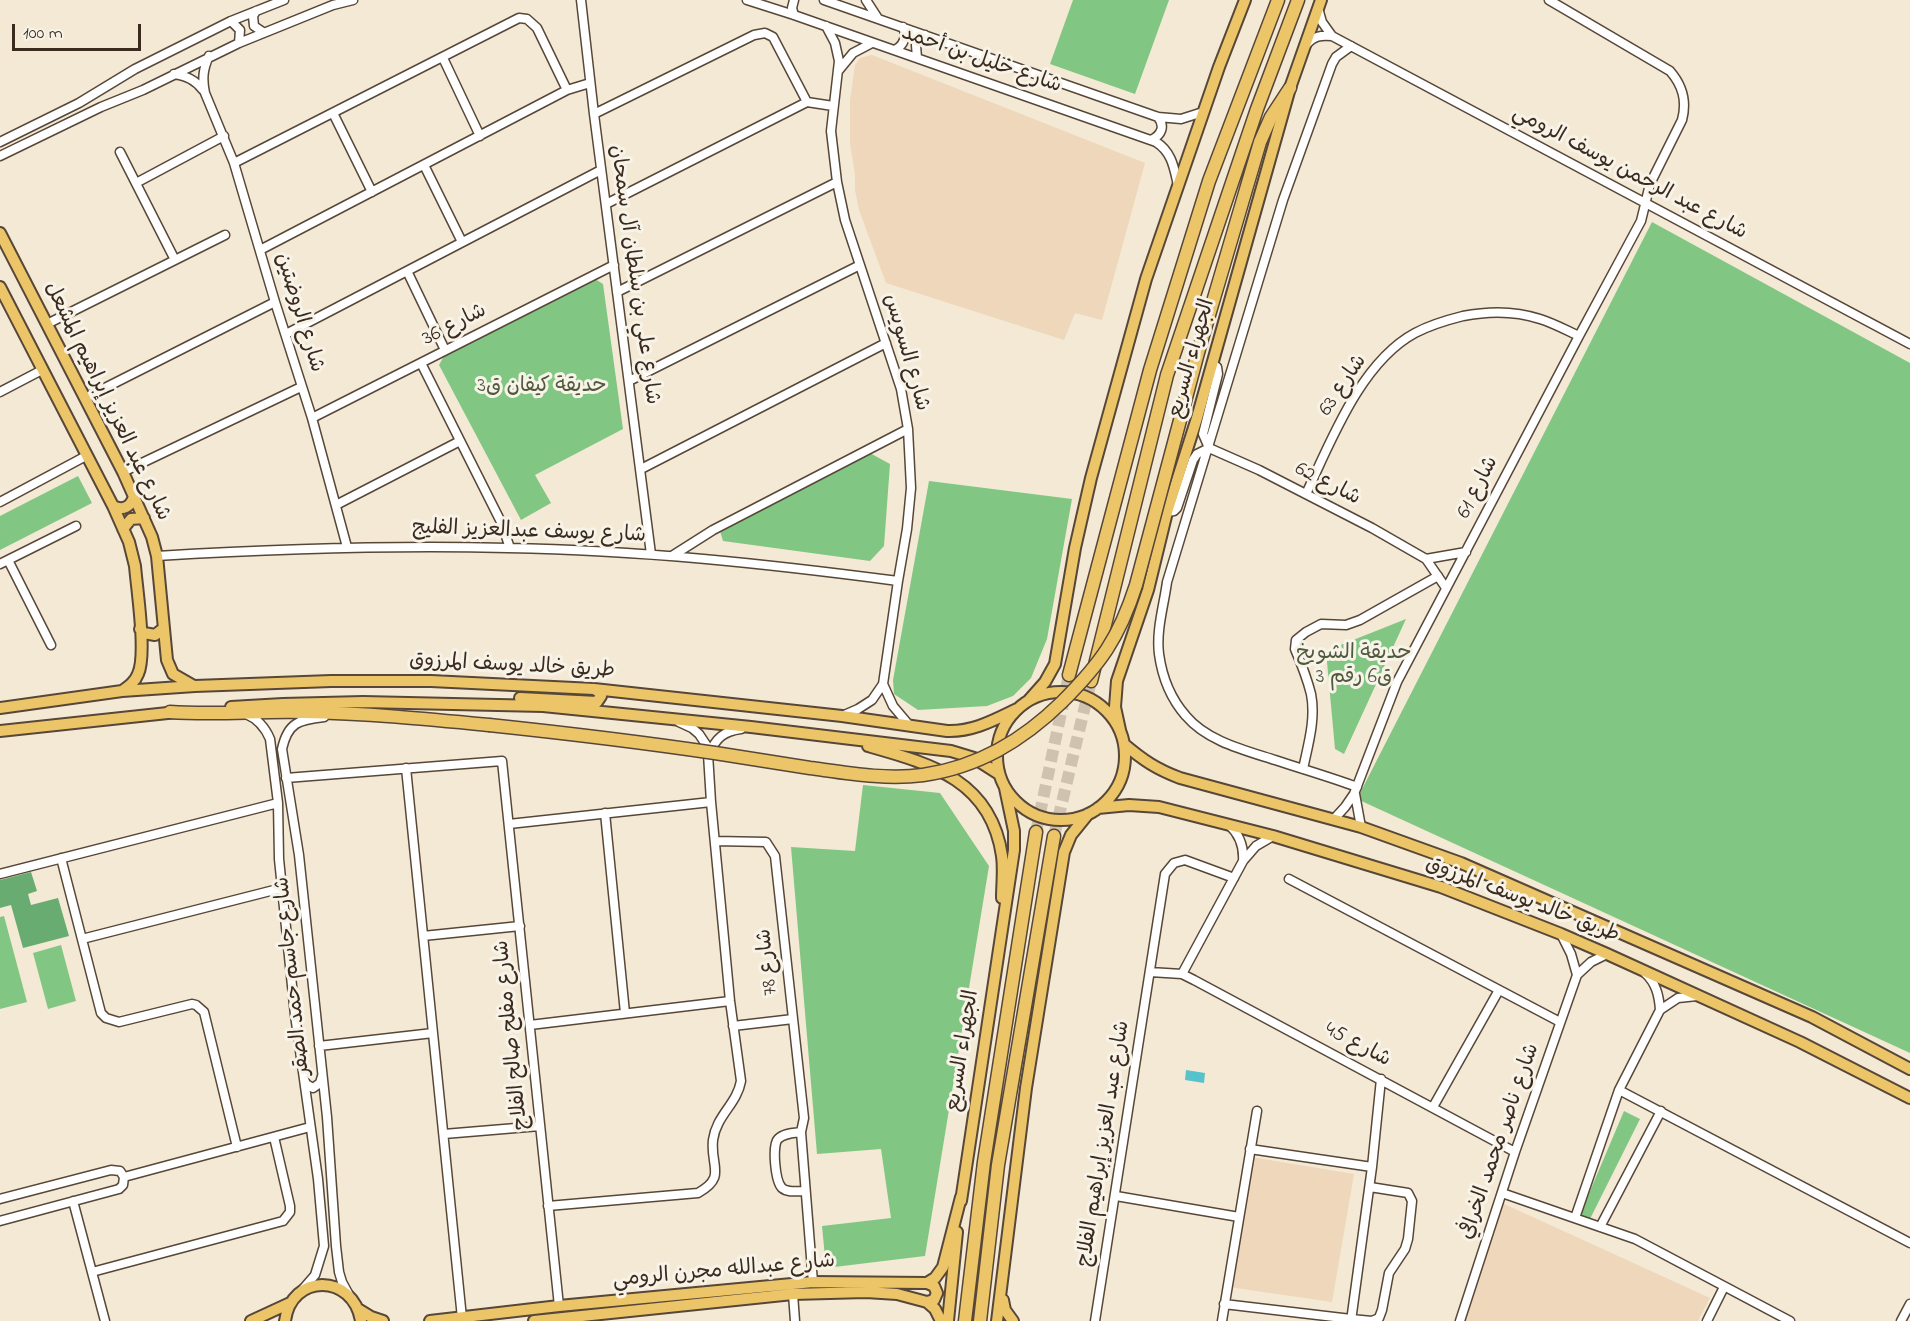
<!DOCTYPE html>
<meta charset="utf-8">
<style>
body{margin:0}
#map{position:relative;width:1910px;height:1321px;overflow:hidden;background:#f4e9d4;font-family:"Indie Flower",sans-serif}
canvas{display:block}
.scale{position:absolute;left:12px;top:24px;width:129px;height:27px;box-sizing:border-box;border:3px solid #3b2a1e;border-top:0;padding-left:8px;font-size:18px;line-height:21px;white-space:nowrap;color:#3b2a1e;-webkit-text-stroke:4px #f7f3e8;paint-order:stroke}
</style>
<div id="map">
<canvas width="1910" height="1321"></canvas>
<div class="scale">100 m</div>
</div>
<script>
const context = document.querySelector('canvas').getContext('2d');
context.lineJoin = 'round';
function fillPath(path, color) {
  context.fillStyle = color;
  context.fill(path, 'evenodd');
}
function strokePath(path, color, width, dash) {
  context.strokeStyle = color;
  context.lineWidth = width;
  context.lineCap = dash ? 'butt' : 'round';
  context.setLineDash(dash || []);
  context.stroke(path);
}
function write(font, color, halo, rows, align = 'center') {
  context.font = font + ' "Indie Flower","Playpen Sans Arabic",sans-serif';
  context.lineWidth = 6;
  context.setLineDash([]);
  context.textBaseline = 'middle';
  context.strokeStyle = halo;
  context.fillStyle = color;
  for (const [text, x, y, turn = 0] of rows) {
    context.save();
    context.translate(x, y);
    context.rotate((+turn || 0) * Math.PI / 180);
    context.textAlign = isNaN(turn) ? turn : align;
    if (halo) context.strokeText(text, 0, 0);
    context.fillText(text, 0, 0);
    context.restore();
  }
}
const built = new Path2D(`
 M872 55 1145 163 1102 320 1075 313 1064 340 886 283 859 210 855 190V174L850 144V100L855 65 860 58Z
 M1251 1157 1354 1174 1332 1302 1229 1287Z
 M1502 1203 1710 1298 1698 1321H1464Z`);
const green = new Path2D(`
 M1073 0H1169L1135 94 1050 64Z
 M1652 222 1910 363V1053L1357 799Z
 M595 279 603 284 623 429 535 475 551 503 521 520 439 365 444 356Z
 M868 452 890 464 884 546 870 561 723 541 720 531Z
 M78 476 92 503 0 550V516Z
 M929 481 1072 499 1047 639 1031 678 1013 696 987 706 918 710 894 694 893 680Z
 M1406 619 1344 754 1335 749 1327 662 1323 652Z
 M863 785 940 793 989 866 925 1256 826 1268 822 1226 891 1218 881 1149 817 1154 791 847 855 851Z
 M4 916 27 1002 0 1009V917Z
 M61 945 76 1001 48 1009 33 953Z
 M1624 1111 1640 1119 1589 1221 1579 1217Z`);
const forest = new Path2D(`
 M31 872 37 891 28 894 31 905 58 898 69 936 23 948 11 905 0 908V880Z`);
const water = new Path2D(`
 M1186 1070 1205 1073 1204 1083 1185 1080Z`);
const highwayTunnel = new Path2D(`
 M1036 832 1069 675
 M1054 836 1091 681`);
const minor = new Path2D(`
 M581 0 594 114 651 554
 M747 0 794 15 1156 142C1172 152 1174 168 1178 185
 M824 0 1158 117 1181 119 1203 112
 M866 0 877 17
 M1318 8 1322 22 1332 36 1910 344
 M256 11 253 16 254 26 263 32
 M794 15 792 8 794 0
 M231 21 240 30 239 43
 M826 26 835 43 839 61 831 131 837 182 845 220 901 389 908 429 911 488 907 529 898 581 883 684 872 700 858 709 842 716
 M1306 45C1314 36 1320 35 1332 36
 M1351 46 1336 57 1332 64 1283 200 1167 582C1164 605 1156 630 1159 654 1162 676 1171 699 1186 716 1207 741 1244 750 1275 760 1302 769 1330 777 1357 787
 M895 50C904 45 907 37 903 27
 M209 56C203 69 202 79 205 93L234 163 275 302 312 418 347 547
 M443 58 480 136
 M917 58 916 45 925 35
 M839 70 853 53 872 43
 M174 74C187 76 195 80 203 90
 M333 113 372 192
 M594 114 754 35 765 33 773 37 807 102
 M1151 140C1162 135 1165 126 1158 117
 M0 142 79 103 135 69 231 21 284 0
 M120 152 175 260
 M0 156 101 107 143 90 239 43 333 5 353 0
 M234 163 519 18 527 19 537 28 567 90
 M424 165 462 242
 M136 183 224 136
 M606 204 807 102 833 106
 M260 250 567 90 590 83
 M407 271 445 350
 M617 292 837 182
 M47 324 225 235
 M286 334 601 170
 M421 363 501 522 510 548
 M1212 363 1217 367 1218 374 1203 434 1209 448 1259 470 1372 528 1426 559 1446 588
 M629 381 860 265
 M0 392 42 370
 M85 398 275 302
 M312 418 614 265
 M641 469 886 343
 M123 472 301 387
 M1306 494C1331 441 1361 362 1415 333 1430 325 1447 320 1463 316 1488 311 1516 311 1540 319 1553 323 1566 330 1579 336
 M0 502 86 456
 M336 505 460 441
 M1167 512 1174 511 1177 508 1193 460 1197 454 1209 448
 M157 556C274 549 391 545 508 548 639 550 768 564 898 581
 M672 556 713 530 908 429
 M1426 559 1466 552
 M8 560 51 645
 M0 564 76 526
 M883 684 893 706 909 725
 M246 714C258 719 265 727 270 739L278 803 279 859 295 1015 318 1179 324 1246 315 1275 302 1290
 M324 717C299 720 288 722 282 749L299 855 327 1117 336 1246 339 1272 342 1282 349 1295
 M709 754C716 738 724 731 741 729
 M406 768 462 1318
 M1303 769C1308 745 1316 719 1311 694 1307 678 1301 663 1295 649L1296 640 1306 632 1321 624 1346 625 1360 620 1438 576
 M286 778 502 761 559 1306
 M1355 794 1361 827
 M605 813 625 1013
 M1334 819 1345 807 1354 794 1397 682 1579 336 1641 221 1650 184 1682 120C1687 101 1683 86 1670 71L1549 0
 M509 824 711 802
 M1229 825C1240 835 1244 846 1243 861
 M715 841 766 842 775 856 804 1118 801 1132 813 1282
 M61 858 101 1013 106 1018 119 1022 192 1004 196 1005 204 1012 237 1147
 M0 874 278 803
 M1289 879 1560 1022
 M1561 934 1571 954 1577 975
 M423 936 520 926
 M82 939 282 888
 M1150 972 1182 974 1194 980 1515 1152
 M1645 973C1656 983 1659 995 1660 1010
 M1182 974 1243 861 1256 846 1273 836
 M530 1025 730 1001
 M733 1026 793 1019
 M319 1046 433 1033
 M304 1079 306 1084 313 1088 320 1083 322 1076
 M1619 1090 1910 1243
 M1433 1107 1499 990
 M801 1132C794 1133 784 1133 778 1139 772 1145 775 1181 782 1188 788 1193 797 1191 805 1191
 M444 1134 540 1126
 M1250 1149 1372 1167
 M124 1177 310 1127
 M1502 1193 1635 1239 1790 1321
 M1116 1196 1239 1217
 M0 1199 111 1170 120 1171 124 1177
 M73 1201 105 1321
 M548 1206 698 1193C727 1177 710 1166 713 1140 716 1116 737 1104 741 1081L730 1001 711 802 708 754 707 746 699 734 692 728 679 722
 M1575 1218 1619 1090 1660 1010 1678 998 1697 996
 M0 1221 119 1189 123 1185 124 1177
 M1600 1227 1661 1111
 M92 1272 283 1221 290 1212V1206L274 1137
 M793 1294 795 1321
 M1224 1304 1351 1319 1372 1321 1379 1318 1382 1310 1389 1273 1405 1249 1408 1239 1412 1201 1408 1193 1370 1187
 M1095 1321 1165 874 1174 863 1185 860 1234 878
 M1222 1321 1257 1111
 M1351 1321 1372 1167 1381 1079
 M1460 1321 1515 1152 1577 975 1591 962 1607 954
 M1707 1321 1724 1287
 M1901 1321 1910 1304`);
const major = new Path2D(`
 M0 233 123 472 152 537 157 556 167 660 173 674 194 686
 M0 287 113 506 129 542 135 566C137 590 147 655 138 674 135 682 129 686 122 691
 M113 506C123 511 131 507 134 496
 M123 529 131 519 144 518
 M140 629 144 633 155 635 164 628
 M997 756a64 64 0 1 1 128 0a64 64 0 1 1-128 0Z
 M520 698 597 702 601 696 599 692 594 689
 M1029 700 1045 682 1055 664 1075 548 1091 478 1146 279 1219 67 1245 0
 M231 707 283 704 363 702 543 706 751 727 951 751 974 758 999 774
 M0 708 122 691 195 686 331 681H431L594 689 842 716 947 731C973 732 994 720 1017 709
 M1120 730 1115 707 1117 681 1148 590 1167 512 1197 418 1290 88 1321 0
 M0 731 177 712
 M1124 744C1143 760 1156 769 1180 778L1361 827 1461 863 1812 1017 1910 1069
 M868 746C931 764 991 780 1002 856 1004 870 1002 884 1002 898
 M1098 808 1129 805 1159 807 1273 836 1441 887 1561 934 1607 954 1800 1042 1910 1098
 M961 1201 1014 850V831L1005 788
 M927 1283 934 1286 937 1293 934 1300 927 1302
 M1003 1300 1005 1310 1013 1321
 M358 1309 371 1317 383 1321
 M251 1321 290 1303
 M285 1321C291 1273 353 1273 361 1321
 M430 1321 559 1306 813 1282 927 1283 935 1278 943 1267 961 1197
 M534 1321 793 1294 866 1292 897 1294 927 1302 935 1309 941 1321
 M948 1321 957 1232
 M997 1321 1026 1088 1064 852 1071 835 1088 814`);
const highway = new Path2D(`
 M1199 349 1260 142 1271 117 1290 88
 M1069 675 1150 370 1209 181 1278 0
 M1091 681 1167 375 1257 109 1298 0
 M170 712C214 715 258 711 302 712 365 713 427 719 489 725
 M965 1321 984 1162 1036 832
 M980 1321 998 1165 1054 836`);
const highwayBridge = new Path2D(`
 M489 725C565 733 640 742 715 753 747 758 778 763 810 768 847 773 886 780 923 775 978 767 1022 741 1062 702 1101 663 1119 638 1136 585L1199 349`);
const streetNames = [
 ["شارع خليل بن أحمد",981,61,19],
 ["شارع عبد الرحمن يوسف الرومي",1629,174,28],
 ["شارع علي بن سلطان آل سمحان",633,275,82],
 ["شارع الروضتين",298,313,73],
 ["شارع 36",455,326,-27],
 ["شارع السويس",905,353,74],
 ["الجهراء السريع",1193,359,-74],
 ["شارع 63",1344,386,-56],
 ["شارع عبد العزيز إبراهيم المشعل",106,402,64],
 ["شارع 62",1327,485,27],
 ["شارع 61",1479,488,-63],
 ["شارع يوسف عبدالعزيز الفليج",529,533,2],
 ["طريق خالد يوسف المرزوق",512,667,3],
 ["طريق خالد يوسف المرزوق",1522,901,21],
 ["شارع 78",769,962,-96],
 ["شارع جاسم حمد الصقر",294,976,-96],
 ["شارع مفلح صالح الفلاح",513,1035,-96],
 ["شارع 45",1357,1046,28],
 ["الجهراء السريع",964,1051,-81],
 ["شارع ناصر محمد الخرافي",1501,1142,-71],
 ["شارع عبد العزيز إبراهيم الفلاج",1105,1144,-81],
 ["شارع عبدالله مجرن الرومي",724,1272,-5]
];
const parkNames = [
 ["حديقة كيفان ق3",542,388],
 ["حديقة الشويخ",1354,655],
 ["ق6 رقم 3",1354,679]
];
fillPath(built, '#eed7bb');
fillPath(green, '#81c783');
fillPath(forest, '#68ac71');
fillPath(water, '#56c3cc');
strokePath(highwayTunnel, '#cfc3b0', 12, [12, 6]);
strokePath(minor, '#574739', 11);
strokePath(major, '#574739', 14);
strokePath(highway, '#574739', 15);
strokePath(minor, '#fff', 8);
strokePath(major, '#edc569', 10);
strokePath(highway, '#edc569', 12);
strokePath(highwayBridge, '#574739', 15, []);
strokePath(highwayBridge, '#edc569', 12);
write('21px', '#3b2a1e', '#f7f3e8', streetNames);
write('21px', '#50593c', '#f7f3e8', parkNames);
</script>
